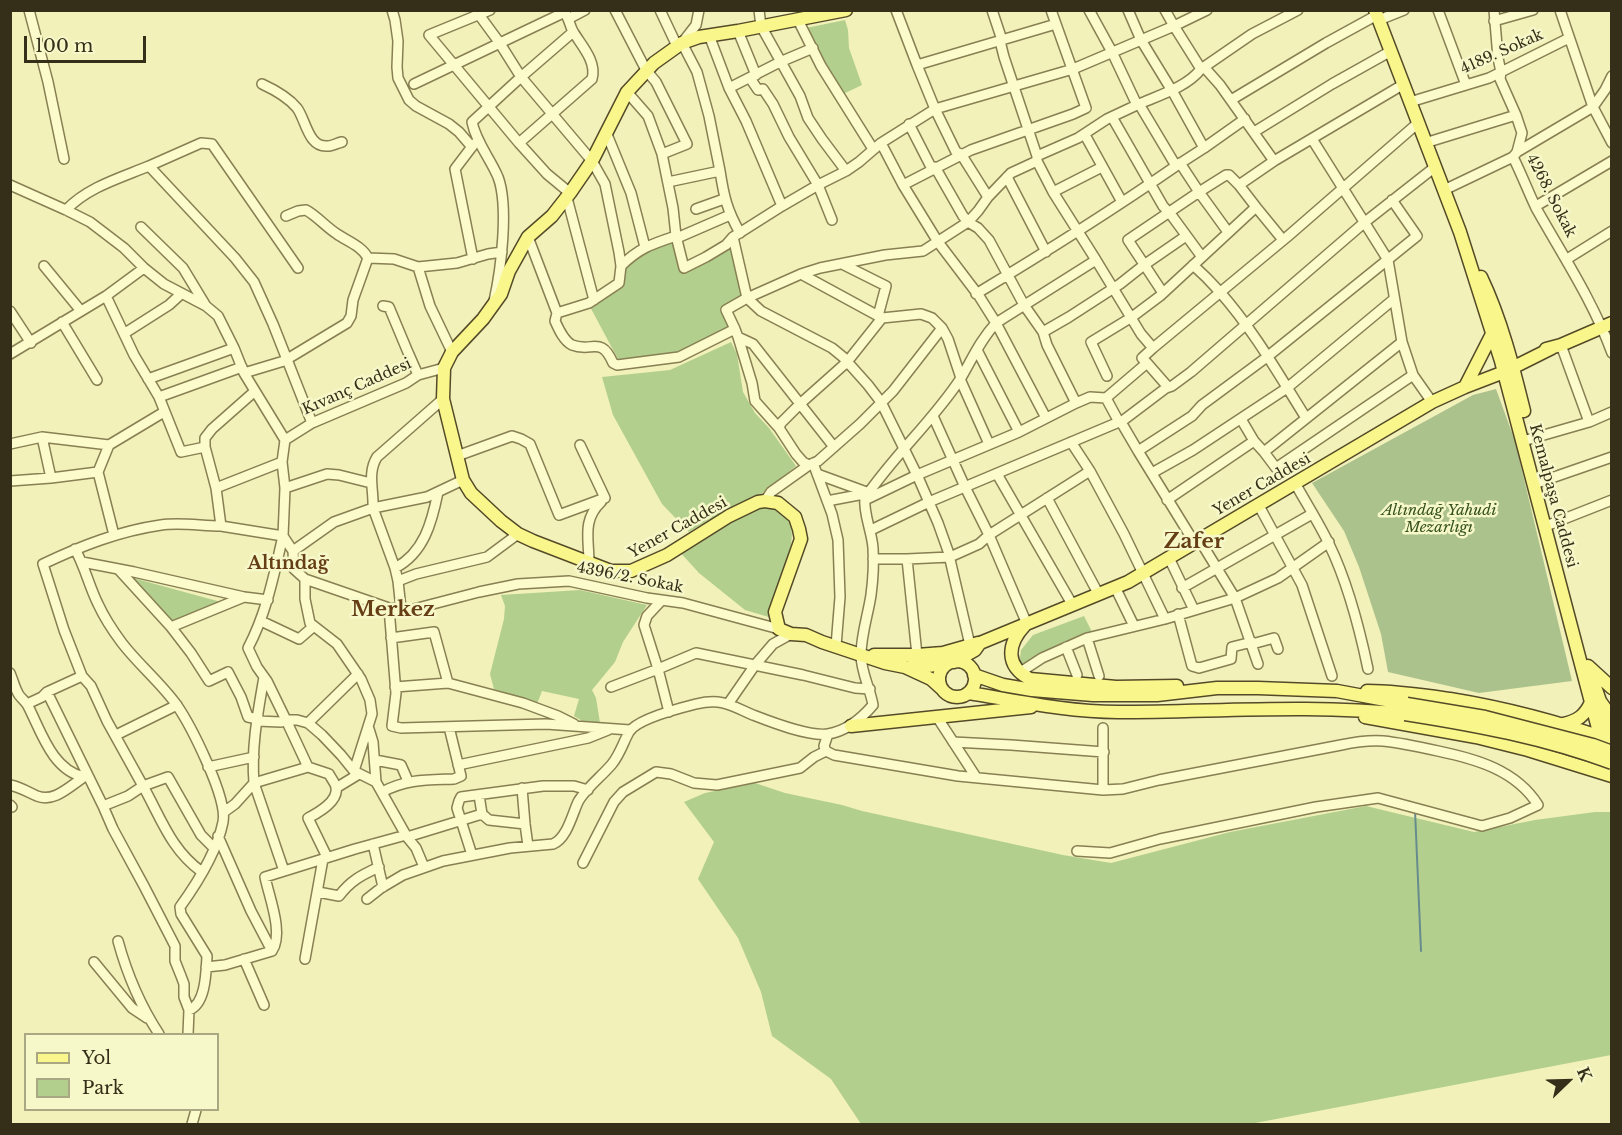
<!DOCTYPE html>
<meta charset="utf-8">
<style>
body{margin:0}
#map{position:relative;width:1622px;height:1135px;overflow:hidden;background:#f1f1b9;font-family:"Libre Baskerville",serif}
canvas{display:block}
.frame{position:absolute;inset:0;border:12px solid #352f19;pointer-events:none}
.legend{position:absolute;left:24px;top:1033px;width:195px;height:78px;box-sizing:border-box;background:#f7f8c9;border:2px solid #a9a883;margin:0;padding:8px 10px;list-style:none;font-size:18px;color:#352f19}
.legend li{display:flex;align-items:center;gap:12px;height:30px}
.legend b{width:30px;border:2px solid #a9a883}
.north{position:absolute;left:1538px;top:1051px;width:60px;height:60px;-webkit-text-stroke:4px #f7f8c9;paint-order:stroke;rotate:67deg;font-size:16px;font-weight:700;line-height:24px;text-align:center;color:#352f19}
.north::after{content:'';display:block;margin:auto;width:21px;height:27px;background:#352f19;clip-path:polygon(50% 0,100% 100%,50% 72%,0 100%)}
.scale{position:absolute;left:24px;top:36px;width:122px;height:27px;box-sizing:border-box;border:3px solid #352f19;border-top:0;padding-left:8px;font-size:18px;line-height:21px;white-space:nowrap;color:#352f19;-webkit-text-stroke:4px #f7f8c9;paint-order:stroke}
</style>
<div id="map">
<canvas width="1622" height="1135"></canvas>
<div class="frame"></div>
<ul class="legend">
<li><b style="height:8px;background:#f9f78b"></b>Yol</li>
<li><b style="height:16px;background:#b3cf8d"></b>Park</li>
</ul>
<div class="north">K</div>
<div class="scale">100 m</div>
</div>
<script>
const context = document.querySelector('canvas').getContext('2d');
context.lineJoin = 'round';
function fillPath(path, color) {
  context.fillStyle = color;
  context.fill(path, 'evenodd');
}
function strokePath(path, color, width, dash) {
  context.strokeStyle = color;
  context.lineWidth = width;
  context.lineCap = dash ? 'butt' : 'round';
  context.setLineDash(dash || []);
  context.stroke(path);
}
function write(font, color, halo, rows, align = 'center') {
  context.font = font + ' "Libre Baskerville",serif';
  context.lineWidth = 5;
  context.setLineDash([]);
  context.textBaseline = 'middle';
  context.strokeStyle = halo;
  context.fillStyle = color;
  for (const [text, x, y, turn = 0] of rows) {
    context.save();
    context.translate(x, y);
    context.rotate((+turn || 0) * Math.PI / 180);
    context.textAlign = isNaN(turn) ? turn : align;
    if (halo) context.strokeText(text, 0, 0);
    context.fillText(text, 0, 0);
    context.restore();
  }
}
const green = new Path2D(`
 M845 20 848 30 849 48 862 85 841 95 806 28Z
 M731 240 745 297 722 309 731 328 678 356 619 361 588 303 621 286 623 268 645 252 672 241 684 268Z
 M731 342 737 354 743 392 755 413 769 428 796 466 763 493 726 510 689 532 662 504 613 415 602 377 670 370Z
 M761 505C824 514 771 582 772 618L745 610 699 573 678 550Z
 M133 578 221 602 173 622Z
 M580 590 647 605 623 642 615 662 592 690 596 698 601 729 584 722 574 716 579 699 542 691 537 704 494 689 490 674 504 619 505 606 501 595Z
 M1084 616 1092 632 1019 667 1021 650 1033 635Z
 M755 783 785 793 842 805 862 811 1063 855 1111 863 1230 832 1366 806 1474 832 1535 820 1595 812H1611V1055L1250 1124H861L831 1079 772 1036 761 992 738 938 698 879 714 842 684 802 705 793Z`);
const cemetery = new Path2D(`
 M1496 389 1515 441 1572 681 1479 693 1388 672 1381 634 1359 567 1344 531 1312 483 1473 395Z`);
const stream = new Path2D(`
 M1415 810 1421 951`);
const minor = new Path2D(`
 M29 10 48 82 64 159
 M392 10 395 20 398 41 397 67 398 78 409 100 416 106 449 124 459 132 472 147
 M490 10 429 35 519 143 592 79C597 62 582 46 574 33 571 29 570 23 568 19
 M615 10 646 70 656 82 687 144 662 154
 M660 10 677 46
 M699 10 696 25 682 43 697 72 709 116 720 171
 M759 10 761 26 800 96 808 118 822 139 846 171
 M896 10 917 65
 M992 10 1001 37 1000 41 1004 57 1037 156 1078 138 1107 119 1139 104
 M1089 10 1112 52 1137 105
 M1128 10 1141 40 1174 94 1204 148 1245 119
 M1207 10 1174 26 1201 69 1204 67 1220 85 1274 161 1404 84
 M1438 10 1466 85
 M1494 10 1498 58 1501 72 1500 79 1516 115 1522 133 1517 152 1513 157C1521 173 1528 191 1536 208 1563 256 1593 301 1612 353
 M1560 10 1593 107 1612 143
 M477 12 499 42 521 77 592 161 605 184 619 252 621 266
 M798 20 821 66 873 149
 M1379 20 1404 10
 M1494 21 1533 10
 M738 31 756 75
 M709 35 729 88 780 62 813 48
 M1204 67 1252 34 1298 10
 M1201 69C1187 87 1160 95 1139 104L1176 166 1204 148
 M750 78 758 90 763 89 773 104 789 137 818 185 832 220
 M262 84C275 90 288 97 297 108 306 120 308 148 328 146 332 146 337 143 342 142
 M414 84 565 12 568 19 585 10
 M729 88 746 121 782 206
 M627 92 648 116 662 154 673 208 676 236
 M1231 100 1326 43 1377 15
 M1410 102 1489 78 1569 38
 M1112 117 1163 206 1172 216 1202 257
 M909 124 932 169
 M606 132 631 193 645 247
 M1254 132 1332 84 1391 51
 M1085 135 1122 202
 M1312 139 1388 260 1402 342 1413 375 1432 402
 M519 143 547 174 570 193
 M881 143 903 185 971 150 1073 114 1086 108 1051 10
 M1425 143 1516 115
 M1517 152 1593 107 1605 90 1612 76
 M1180 163 1199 192 1226 175H1229L1239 185
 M935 167 963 216 968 222 978 228 989 240 1024 305 1043 332 1069 317 1120 284 1144 265 1186 236
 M1007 177 1046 252
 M668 182 720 171C724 197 727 210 740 233
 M10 185 66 210 90 222 124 248 144 268 164 284 206 306 218 316 234 348 244 373 285 440
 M903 185 938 242 979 296 996 323 1096 260 1053 192 1037 161V157
 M1444 190 1513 157
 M1053 192 1102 167
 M988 197 961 154 956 152 935 109 917 65 1056 24
 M567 198 594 300
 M1536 206 1612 161
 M1256 207 1283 240
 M696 209 724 199
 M66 210C88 187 120 178 149 166
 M286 216 298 211 306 210C317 216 326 227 337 234 347 241 362 246 368 258L394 259 418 267 457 263 488 254 502 252
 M141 227 183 268 206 306
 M528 237 557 313 555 321C559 330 564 341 572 345 592 353 601 335 613 363L617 365 679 357 735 329 726 310 747 298 801 274 820 268 885 255 923 251 968 222 978 211 988 197 1011 173 1037 161
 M733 237 747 298 761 311 832 348 843 357 868 385 881 402 918 477 938 523 948 551 970 645
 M677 238 730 215
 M473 259 455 169 474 144
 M1567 259 1612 231
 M1096 260 1141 334 1153 348
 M842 264 886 286 878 316
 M1193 265C1202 273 1211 282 1219 291 1253 329 1279 375 1306 418
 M44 266 81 311
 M418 267 430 306 452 352
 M298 268 212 144 201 143 149 166 235 258 254 282 273 324 312 423
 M1163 293 1128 240 1199 192 1228 232
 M976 294C1044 253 1111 211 1176 166
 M106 296 134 355 159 397 181 452 205 447
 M494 301C501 270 509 206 498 177 490 158 476 142 472 122L521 77 573 32
 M383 306 389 307 407 350 418 375
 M10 311 31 343
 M557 313 589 303 619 283 621 266C639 248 652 244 676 236L684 268 706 257 726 245 733 237 782 206 818 185 846 171 859 162 881 143 935 109 1073 69 1174 26 1165 10
 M882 318 921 314 932 318 942 328
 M62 322 97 380
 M735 329 738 337 752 383 755 401 779 428 796 454 803 462 809 465 818 461 860 424 893 391 942 328 948 339 961 378C972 359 981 339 996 323L1046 418
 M1043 332 1047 345 1076 403 1090 397 1106 398 1119 422H1121L1166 388 1172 386 1191 372 1365 222 1435 167
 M125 333 169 305 181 294
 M738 337 753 344 834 447
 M1561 345 1589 422
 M977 350 1019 432
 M10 354 106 296 144 268
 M1147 363 1168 387
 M244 373 284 361 347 323 351 316 353 300 368 258
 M1107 376 1091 342 1132 317 1160 296 1256 207 1239 185 1274 161
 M148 379 234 348
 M960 379 989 444
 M255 391 212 429 205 438V447L216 488 221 526 283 536C274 574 267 612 248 648L257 667 267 681 286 720H297L308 723 322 735 341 755 354 771 376 782 407 837 416 848 424 867
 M159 397 242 367
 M1106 398 1147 363 1142 358 1153 348 1287 237 1418 123
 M933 416 965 487 989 535 1027 624
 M1121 422 1138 451 1192 416 1202 405 1267 357 1417 236 1392 200
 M779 428 781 423 801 403 847 362 882 318 801 274
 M42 437 51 478
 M285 440 282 462 285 488 283 536 293 551 294 569 305 579 389 608 410 610 479 592 518 584 569 581 647 598 683 603 779 629
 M285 440 312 423 406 383 418 375 444 368
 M1254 441 1264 452 1402 342
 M1523 441 1589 422 1612 412
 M1071 442 1090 471
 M10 444 42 437 109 445
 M580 445 605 498
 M1138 451 1194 542
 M1264 452 1276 468 1413 375
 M457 456 512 436 521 439 530 444 559 515 605 498
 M813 463 832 514 838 540 840 597 836 646
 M1152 473 1193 450 1287 388 1394 299
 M817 474 869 493
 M997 474 1072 604
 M10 481 51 478 98 472
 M1295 483C1306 503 1319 523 1329 544 1348 583 1359 626 1368 669
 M1534 484 1612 457
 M216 488 282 462
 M285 488 327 474 339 475 371 483
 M1047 498 1099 595
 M865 500 917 475 1019 432 1076 403
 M1167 500 1254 441 1241 419
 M765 501 771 492 809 465
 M827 501 869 493
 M1258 504 1302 585 1332 676
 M1546 526 1612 500
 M871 530 929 502 1119 422
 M114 535 98 472 109 445 164 412
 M1199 539 1235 598 1258 664
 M75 549C85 567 89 586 98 604 104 617 113 631 122 643 138 664 160 682 176 704 190 724 228 798 223 822 217 852 198 882 180 907L181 914 207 956C206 972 206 1004 189 1010
 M293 551 334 522 373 508C374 490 367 473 377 457L443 399
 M1169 558 1194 610
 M873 559H907L950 557 979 544 989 535 1090 471 1124 534 1165 619
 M907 559 917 655
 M82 562 134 572 244 597 268 600
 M589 563C589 539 582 520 601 502
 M395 568C424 553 432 522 438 492
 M119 570 171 627
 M305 579V599L310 623 337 644 361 679 370 700 372 714 354 771
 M398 581 416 574 487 557 518 534
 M1115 587 1134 626
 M1182 588 1312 514
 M244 597 171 627 191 653 209 681 228 672 241 697 248 717 253 718 258 716
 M389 608 396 693 392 726 401 728 546 724 630 730
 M401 609 398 581 395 568 373 508 427 497 463 480
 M1178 614 1192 666 1199 668 1231 659 1232 647 1252 642
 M261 621 299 639 314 626
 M391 638 434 632 448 683
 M1087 638 1099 676
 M1252 644 1274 638 1278 649
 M1066 647 1077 675
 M10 673C13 680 15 689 19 695 22 699 26 702 28 706 41 731 52 770 84 777L86 774
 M1019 673 1042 658 1087 638 1165 619 1235 598 1278 578 1329 542
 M82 676 47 692 103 806
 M395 687 448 683 523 703 558 716 574 724
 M611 687 658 669 644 625 647 616 662 600
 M27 704 42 697 47 692
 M728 704 755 665 773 644 791 634
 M669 712 658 669 696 653 803 675 855 688 870 689
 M937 717 976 777
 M257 721 281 722 286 720 308 767
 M308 723 358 674
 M1103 728V790
 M369 729 373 742 376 782
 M828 734 824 746 826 751 834 755 958 776 1103 790 1123 789 1159 780 1341 745C1355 742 1369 740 1383 741 1402 743 1420 747 1438 751 1476 759 1516 770 1538 805L1510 818 1482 826 1378 798 1316 807 1160 839 1110 853 1077 851
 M116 735 177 705
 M953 742 1011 745 1104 752
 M375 760 401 765 408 781
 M458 765 588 738 608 730
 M208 767 254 757
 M10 785C20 787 28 792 37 796 54 803 70 786 84 777
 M336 788 359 774
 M522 788 525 824 528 846
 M382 792C407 779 426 780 454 779L461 776 449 727
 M479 795 482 814 489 820 525 824
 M10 805 12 807
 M224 812 235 804 254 783C251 747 258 712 264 677
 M218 836 251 911 272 951
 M407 837 482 814
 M373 844 383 887
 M472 855 457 808 459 801 461 797 543 786H574L588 790
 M583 863 614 802 623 792 656 772 671 774 694 783 717 785 800 768 814 757 826 751
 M284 871 254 783 308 767 329 774C331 778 335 783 336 787 339 801 318 813 308 818L327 857
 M202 872C171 850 161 818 143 786L168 777 201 835 214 848
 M318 892 339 896C351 880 362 875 379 867
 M367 899 381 888 403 875 443 861 510 848 553 844C567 838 572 815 578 802 585 789 602 776 612 764 620 754 623 743 629 732 637 719 680 708 696 704 722 698 730 705 753 715 771 722 809 737 828 734 847 731 861 719 873 705 870 688 861 672 861 655 861 635 868 615 871 595 873 580 874 564 873 548 872 532 863 513 865 498 894 455 933 421 961 378
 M118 941C127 974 140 1005 159 1034
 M244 959 264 1005
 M305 959 323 859
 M94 962 132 1008 147 1018
 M206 967 225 965 272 951C284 933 269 897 265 877L355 849 406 835
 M188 1034 189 1010 184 997V984L181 976 175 961V946L144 886 113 829 103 806 128 796 143 786 107 721 91 686 82 676 64 630 43 564C81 546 119 531 161 525 180 522 202 526 221 526
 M192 1124 196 1110`);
const major = new Path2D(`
 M846 10 738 31 699 37 682 43 654 63 627 92 592 161 570 193 552 216 528 237 509 271 501 294 483 319 452 352 444 368 443 399 463 480 471 493 501 521 518 534 533 541 611 571H631L667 555 729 516 758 502 765 501 778 503 795 517 799 529 801 539 775 612 779 629 791 634 806 635 822 642 885 663 905 667 931 679 941 688
 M1375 10 1460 232 1501 361 1591 702 1606 758 1612 770
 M1481 277C1501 319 1513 366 1524 411
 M1546 349 1561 345 1612 323
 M1465 387 1492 334
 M1025 625C1007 644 1005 666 1030 679L1116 687 1177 686
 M874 655H917L943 653 978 643
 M939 679a18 18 0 1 1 36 0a18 18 0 1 1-36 0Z
 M954 662 975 650 980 643 1128 582 1432 402 1465 387 1504 372 1552 348
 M1588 666 1612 688
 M909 667 928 666 948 663
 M974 675 1003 685 1032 690 1093 695H1157L1217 688H1258L1337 691 1407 704
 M1592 678 1600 701 1612 718
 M1367 691C1395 691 1422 695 1450 699 1505 708 1559 722 1612 741
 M969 693C1018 701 1068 712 1118 712 1214 712 1309 704 1405 714
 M1600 711 1606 724 1612 732
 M1365 717 1476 737 1528 750 1612 776
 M1563 724C1577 721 1585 716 1591 702
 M851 726 1031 707`);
const majorBridge = new Path2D(`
 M1407 704 1485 717 1593 745 1612 752
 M1405 714C1475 725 1545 738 1612 763`);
const streetNames = [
 ["4189. Sokak",1502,52,-24],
 ["4268. Sokak",1551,196,63],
 ["Kıvanç Caddesi",357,387,-24],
 ["Yener Caddesi",1262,485,-30],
 ["Kemalpaşa Caddesi",1553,496,75],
 ["Yener Caddesi",678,528,-29],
 ["4396/2. Sokak",630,578,11]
];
const parkNames = [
 ["Altındağ Yahudi",1439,511],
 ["Mezarlığı",1439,528]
];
const quarterNames = [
 ["Altındağ",288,564]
];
const districtNames = [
 ["Zafer",1194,542],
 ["Merkez",393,610]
];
fillPath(green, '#b3cf8d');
fillPath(cemetery, '#acc28d');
strokePath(stream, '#668c8e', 2);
strokePath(minor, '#887f53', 12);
strokePath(major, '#554a28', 15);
strokePath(minor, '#fbfbcc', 9);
strokePath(major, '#f9f78b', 12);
strokePath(majorBridge, '#554a28', 15, []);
strokePath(majorBridge, '#f9f78b', 12);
write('15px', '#352f19', '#f7f8c9', streetNames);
write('italic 15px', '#36531e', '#f7f8c9', parkNames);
write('bold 18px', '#653e15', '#f7f8c9', quarterNames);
write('bold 21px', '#653e15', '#f7f8c9', districtNames);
</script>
